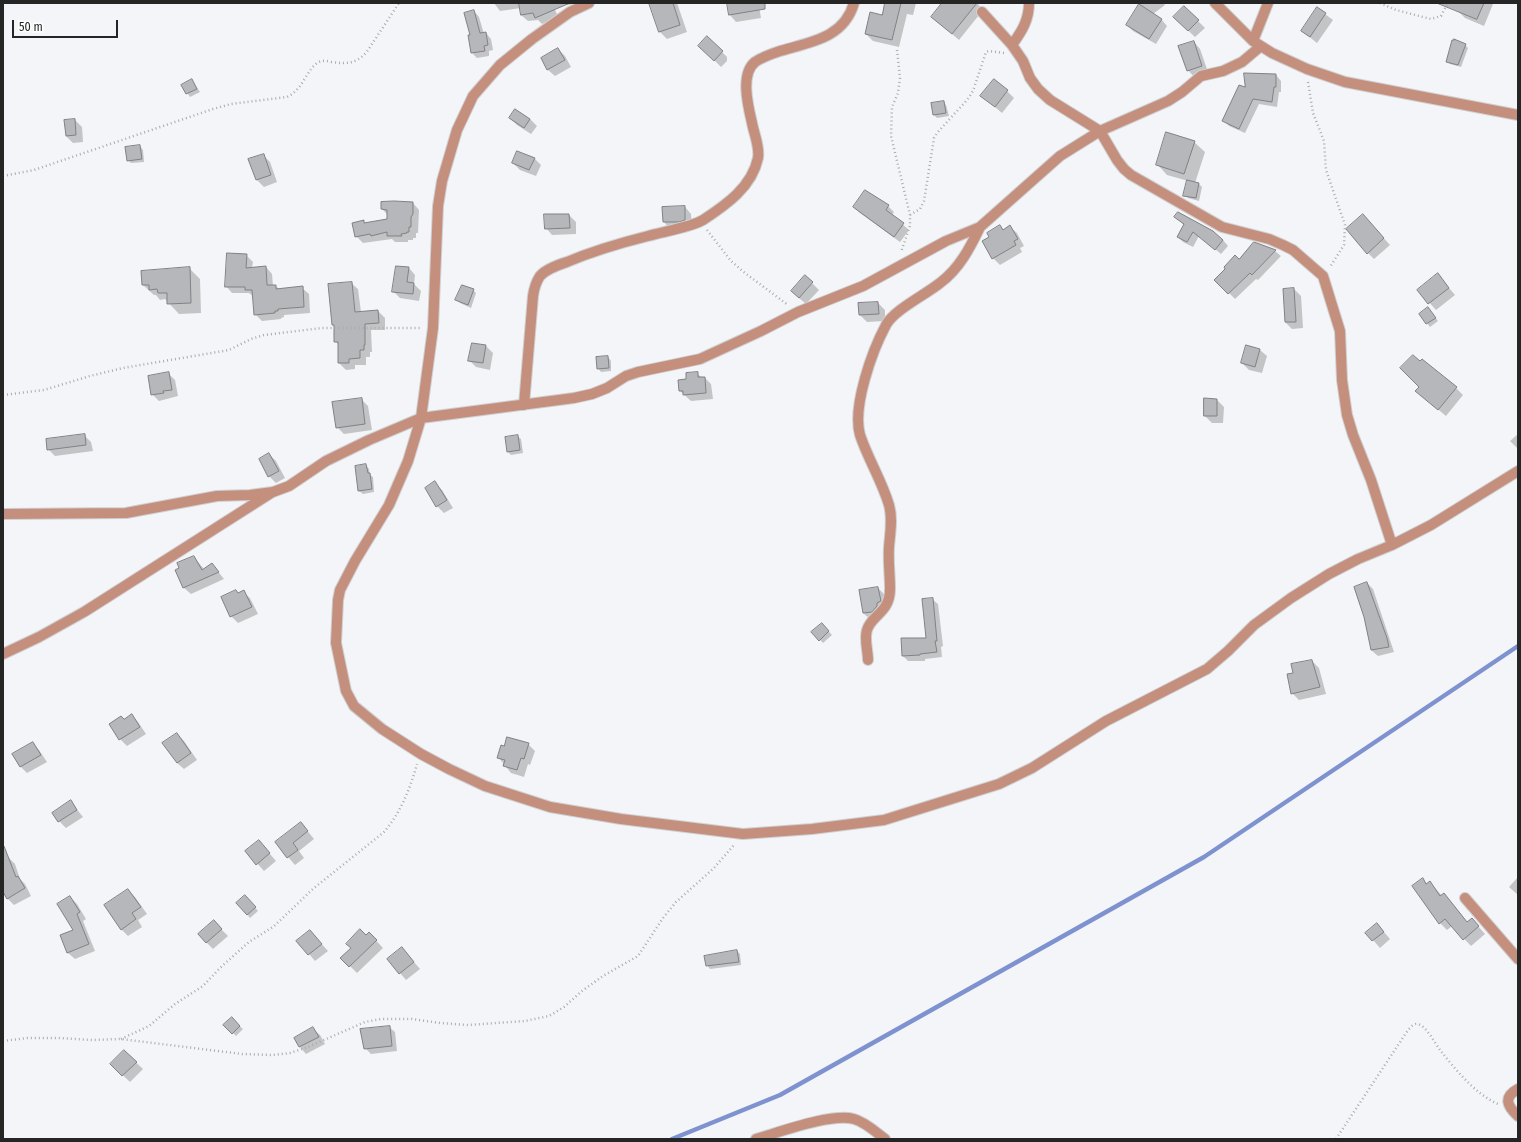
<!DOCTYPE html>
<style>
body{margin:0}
#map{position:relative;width:1521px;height:1142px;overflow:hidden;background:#f4f5f8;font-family:"Fira Sans Condensed",sans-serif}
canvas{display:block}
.frame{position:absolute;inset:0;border:4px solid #252526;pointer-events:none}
.scale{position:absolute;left:12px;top:20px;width:106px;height:18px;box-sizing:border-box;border:2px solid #252526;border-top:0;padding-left:5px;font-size:12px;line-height:14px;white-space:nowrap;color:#252526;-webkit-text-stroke:3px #fff;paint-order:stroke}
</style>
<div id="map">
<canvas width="1521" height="1142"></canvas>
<div class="frame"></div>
<div class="scale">50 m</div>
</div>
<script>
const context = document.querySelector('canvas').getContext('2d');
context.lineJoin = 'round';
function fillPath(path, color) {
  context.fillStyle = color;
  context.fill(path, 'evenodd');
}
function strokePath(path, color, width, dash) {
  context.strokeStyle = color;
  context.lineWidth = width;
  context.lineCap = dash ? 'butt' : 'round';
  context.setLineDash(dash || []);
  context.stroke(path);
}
const shadow = new Path2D(`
 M494 3H581L554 7 558 17 542 24 538 20 528 21 521 15V8L500 11Z
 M650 3H677L687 32 667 39 660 32Z
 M728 3H757L759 6 761 18 736 22 730 15Z
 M886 3H916L913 15 907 14 899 47 873 41 866 34 883 16Z
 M943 3H977L983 10 959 40 932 17Z
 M1141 3H1163L1165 5 1153 14 1161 19 1167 26 1156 44 1133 31 1127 25Z
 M1465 3 1493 4 1484 26 1465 18 1459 12Z
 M1184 7 1205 28 1195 37 1174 17Z
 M1317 8 1333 20 1317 43 1302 31Z
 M474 11 479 17 484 34 486 33 491 39 493 50 489 51V56L477 58 472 53 471 36Z
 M709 39 727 57V61L721 67 700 46Z
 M1194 42 1200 49 1208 72 1194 77 1188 70Z
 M1465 45 1468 48 1461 67 1450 64 1447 61Z
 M558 49 565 56 571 67 555 76 548 70 542 59Z
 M1276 75 1281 81V92H1279L1277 107 1259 104 1245 133 1229 126 1223 120 1246 89Z
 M192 80 200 92 190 97 182 85Z
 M1007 91 1014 98 1002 113 982 96Z
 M943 102 946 105 949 116 937 118 934 115 932 104Z
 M515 110 530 119 537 126 531 134 517 125 510 118Z
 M75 120 82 127 83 142 73 143 66 136Z
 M1194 142 1205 152 1195 183 1199 184 1202 187 1199 201 1188 198 1185 195 1188 181 1167 175 1157 164Z
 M140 146 143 150 144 162 131 163 128 160Z
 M263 155 270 162 277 182 264 187 257 180 250 160Z
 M534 158 541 165 536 176 520 170 513 163Z
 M413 203 419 210 418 233H416V238H413V240H408V242H395L392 239 363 243 356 236 363 222 366 224 388 219V215L382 209Z
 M888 206 894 212 892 215 909 230 900 242 860 213 854 207Z
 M685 207 691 214 692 227 670 229 664 222Z
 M545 215H569L576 222V234L552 235 546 228Z
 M1175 217 1223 240 1228 246 1221 254 1199 236 1193 247 1183 242 1178 237 1184 225Z
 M1369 222 1390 245 1374 259 1368 253Z
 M1000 226 1004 230 1010 227 1017 233 1024 246 1020 248 1022 252 1000 265 993 258 991 237Z
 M1275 251 1281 256 1258 280 1256 279 1235 299 1216 280 1239 260Z
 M246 255 253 262 252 268 266 267 272 274 273 286H276L279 289 302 288 309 294 310 313 284 315V317L281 318V319L262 321 255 314 253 296 249 293H232L226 286Z
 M189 268 200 279 201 313 179 314 165 299 160 300 156 295H154L143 285Z
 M409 268 415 275 414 284 421 291 419 301 400 298 394 292Z
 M1438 275 1455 295 1436 310 1418 290Z
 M805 276 819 290 806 304 799 298Z
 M351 283 358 289 361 312 378 311 385 318V330H371L372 352H370V357H366V365H355V369L346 370 339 363V345L335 341V326L333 325Z
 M1294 289 1301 296 1303 328 1292 329 1285 322 1284 290Z
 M473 290 476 293 471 308 460 303 457 300Z
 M878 303 885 310V321L867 322 860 315Z
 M1431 312 1438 321 1430 327 1420 314Z
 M472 344 486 346 493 353 490 370 476 367 469 360Z
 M1247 346 1260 350 1267 356 1262 373 1249 370 1242 363Z
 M608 357 611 361V371L601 372 598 368Z
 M168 373 175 380 178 396 159 401 152 394Z
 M697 373 702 378H705L711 384 713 399 691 401 680 391 687 380Z
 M1456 388 1463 395 1446 416 1416 391Z
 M361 399 368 406 372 430 344 434 337 427Z
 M1217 400 1224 407 1223 423H1212L1205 416Z
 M1518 434V449L1510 441Z
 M84 435 91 442 93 451 55 456 48 449Z
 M517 436 521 439 523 453 511 455 508 452Z
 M269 454 276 461 285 478 276 483 269 476Z
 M366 465 369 469 370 475 373 477 374 492 363 494 359 491Z
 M435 483 442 490 453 508 444 513 437 506Z
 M194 557 204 569 212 564 224 579 191 594 184 588 176 570Z
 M1367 583 1373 589 1394 652 1378 656 1371 650Z
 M878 588 885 595 887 608 870 619 863 613Z
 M236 591 239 594 243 592 250 598 258 614 238 623 231 616Z
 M932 599 938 604 943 646 941 647 942 657 925 659V661H908L902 655 927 639Z
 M822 624 832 635 823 643 813 632Z
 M1312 661 1319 668 1326 694 1299 700 1292 693 1294 673Z
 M132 716 138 722 146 734 127 746 120 739 124 720Z
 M177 734 184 741 197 760 184 769 177 763Z
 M32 743 39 750 47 762 27 773 21 767 13 754Z
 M528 744 535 751 530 765 528 764 524 777 511 773 498 757 505 747Z
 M71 802 83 817 66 828 59 821Z
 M301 823 314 839 299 851 304 858 295 865 276 843Z
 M265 848 276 861 264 871 247 852Z
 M8 857 15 864 20 879 25 884 31 896 14 905 7 898 3 890V859Z
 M1518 877V895L1509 887Z
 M1423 880 1427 884 1430 882 1442 896 1444 894 1468 923 1478 926 1485 934 1471 946 1452 926 1447 930 1440 923Z
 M128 890 135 897 147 914 138 920 142 927 128 936 121 929Z
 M70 897 77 904 86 919 83 921 95 951 75 959 68 953 61 936 75 930Z
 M248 899 258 911 250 918 247 914Z
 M1377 924 1390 939 1380 948 1367 933Z
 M220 928 228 936 213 949 206 942Z
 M310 931 328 951 315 961 298 941Z
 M369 933 383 948 357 973 342 958Z
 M402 948 420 969 406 980 400 973Z
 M737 951 740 954 741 965 710 969 707 965Z
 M232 1019 243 1029 236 1036 225 1025Z
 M389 1027 395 1032 397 1051 371 1054 365 1048Z
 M313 1029 320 1035 325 1044 306 1054 300 1047 295 1038Z
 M124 1051 143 1069 130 1082 111 1064Z`);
const stream = new Path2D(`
 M672 1139 780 1095 1204 857 1518 646`);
const building = new Path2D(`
 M519 3H570L535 18 533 13 521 15Z
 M649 3H673L680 25 659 32Z
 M727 3H765V9L729 15Z
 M885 3H901L892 40 865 34 870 12 882 15Z
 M942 3H977L952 34 931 17Z
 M1437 3H1484L1477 19Z
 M1139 4 1162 19 1149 39 1126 25Z
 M1184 6 1199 20 1188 31 1173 17Z
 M1317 7 1326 13 1310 37 1301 31Z
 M474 10 480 33 486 32 488 45 484 46 485 51 471 53 468 35H470L464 13Z
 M707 36 723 51 714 61 698 46Z
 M1454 39 1466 44 1458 65 1446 62 1452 40H1454Z
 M1194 41 1202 66 1187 71 1178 46Z
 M558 48 565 60 547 70 541 58Z
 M1244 73 1276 74V87H1274L1272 102 1253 99 1239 129 1222 121 1239 85 1245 87Z
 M192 79 197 89 186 94 181 85Z
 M994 79 1008 90 995 107 980 96Z
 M944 101 946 113 933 115 931 103Z
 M515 109 530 119 524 128 509 118Z
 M75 119 76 135 66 136 64 120Z
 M1166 132 1195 141 1184 174 1156 165Z
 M140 145 142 159 127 161 125 147Z
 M517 151 535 158 529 170 512 163Z
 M264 154 271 175 256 180 248 159Z
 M1187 180 1199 183 1196 198 1183 196Z
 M865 190 889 205 886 210 904 223 894 237 853 207Z
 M394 201 413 202V214L411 217V227H409V232H407V233L401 234 402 236H387V232L371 236 370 234 355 237 352 223 364 220V223L387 219V210L381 209V202Z
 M685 206V220L679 222H663L662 207Z
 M1178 212 1213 231 1223 240 1215 250 1193 232 1187 242 1177 237 1184 224 1174 217Z
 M544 214H569L570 228 545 229Z
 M1363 214 1384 238 1367 254 1346 229Z
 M1000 225 1003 230 1010 225 1018 239 1014 241 1016 245 992 259 982 241 989 237 987 233Z
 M1254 242 1276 250 1252 275 1250 273 1228 294 1214 280 1225 269 1224 267 1235 255 1239 259Z
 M227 253 247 254 246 268 266 266 267 285H276V289L303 286 304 307 278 309V311H275V313L254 315 252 290H245V287H225Z
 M396 266 409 267 407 282 414 283 413 294 392 292Z
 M190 267 191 303 167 304V293H158L157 289 149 290V285H142L141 271Z
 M1438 273 1449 288 1428 304 1417 290Z
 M805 275 813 282 799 298 791 291Z
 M352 282 355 312 378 310 379 323 365 324V345H364V350H360V358L349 359V363H338V342H334V325H332L328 284Z
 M462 285 474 289 468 305 455 300Z
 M1294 288 1296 322H1285L1283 289Z
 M878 302 879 314 859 315 858 303Z
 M1428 307 1436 318 1426 324 1419 314Z
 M472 343 486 345 483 363 468 361Z
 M1246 345 1260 349 1255 367 1241 363Z
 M1413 355 1420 361 1422 359 1457 387 1438 410 1415 391 1419 387 1400 368Z
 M608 356 609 368 597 369 596 357Z
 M169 372 172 390 163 391 164 393 151 395 148 376Z
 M698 372V377H705L706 393 683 395V391H679L678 380 686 379V373Z
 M362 398 365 424 336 428 332 402Z
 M1204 398 1217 399V416H1204Z
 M85 434 86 445 47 450 46 439Z
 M518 435 520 450 507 452 505 437Z
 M269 453 279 471 268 477 259 459Z
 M366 464 368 473H370L372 489 358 491 355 466Z
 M435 481 447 500 436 507 425 488Z
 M194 556 202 570 212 563 219 572 183 588 175 570 179 568 177 563Z
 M1367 582 1387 638 1389 647 1371 650 1364 617 1354 587Z
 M878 587 881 601 877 603V606L872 612 863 613 859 590Z
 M236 590 238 593 244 590 252 607 230 617 221 597Z
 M933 598 937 641H935L937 652 920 654V655L902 656 901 638H926L922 599Z
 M822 623 829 631 819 641 811 632Z
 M1312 660 1320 687 1291 694 1287 674 1293 673 1291 664Z
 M132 714 140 727 119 740 109 724 121 716 124 719Z
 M177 733 191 753 177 763 162 743Z
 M507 737 529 743 524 759 521 758 517 770 503 766 505 760 497 758 501 745 504 746Z
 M33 742 41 755 20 767 12 754Z
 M71 800 77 810 58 822 52 813Z
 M301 822 308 831 293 843 298 850 287 858 275 842Z
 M259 840 270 853 256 865 245 851Z
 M3 846H4L16 877 18 876 25 888 7 899 3 892Z
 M1423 878 1426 884 1430 881 1440 896 1444 893 1467 922 1472 918 1479 926 1463 940 1445 919 1439 924 1412 886Z
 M128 889 141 907 132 913 136 919 121 930 104 905Z
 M245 895 256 907 247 915 236 903Z
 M70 896 80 912 77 914 89 944 67 953 60 935 73 930 57 904Z
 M214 920 222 929 206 943 198 934Z
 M1377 923 1384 932 1372 941 1365 933Z
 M360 929 366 935 369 932 377 940 349 967 340 958 351 948 346 944Z
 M310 930 322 944 308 955 296 941Z
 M402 947 414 962 399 974 387 959Z
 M737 950 739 962 706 966 704 956Z
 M232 1017 240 1026 232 1034 223 1025Z
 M390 1026 392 1046 364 1049 360 1029Z
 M313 1027 319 1037 299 1047 294 1038Z
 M124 1050 137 1062 122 1076 110 1064Z`);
const path = new Path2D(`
 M1380 3 1396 10 1431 19 1441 16 1448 3
 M897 50 900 78 898 93 892 107 891 136 910 215V226L901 252
 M1308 82 1313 113 1324 141 1326 170 1345 225 1344 245 1330 267
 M3 176 34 170 213 109 231 104 287 97C304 89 306 69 319 62 323 60 327 61 331 62 346 64 355 64 366 53L399 3
 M910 215 920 209 924 201 934 138 937 133 967 100 973 91 986 52 989 51 1004 53
 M707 230 731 261 745 273 788 305
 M3 395 44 390 90 376 123 368 229 350 251 339 264 335 322 328H422
 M121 1039 149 1026 175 1004 203 986 220 968 241 949 249 942 273 927 314 888 384 832C401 812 410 789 417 764
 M3 1041 27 1038H58L92 1040 121 1039 242 1054 273 1055 290 1053 308 1047 365 1022 381 1019H412L440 1023 468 1025 525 1021 549 1016 564 1007 582 991 603 976 638 956 663 918 676 902 714 868 734 845
 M1336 1139 1408 1030C1411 1027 1414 1023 1418 1024 1427 1027 1434 1042 1440 1050 1455 1069 1475 1094 1498 1104`);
const minor = new Path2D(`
 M589 3 570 12 532 39 500 65 473 96 457 130 442 181 438 206 433 328 421 418 408 461 389 505 355 561 340 590 338 600 336 643 346 691 354 706 382 729 421 754 449 769 485 786 550 807 621 819 743 834 812 829 884 820 999 784 1032 768 1106 721 1207 669 1228 651 1254 625 1291 598 1329 574 1358 559 1392 545 1431 525 1518 471
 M1215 3 1253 41 1272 53 1307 69 1345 82 1518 115
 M982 12 1012 45 1023 61 1030 78 1038 89 1050 100 1100 131 1117 160 1124 169 1131 175 1222 227 1269 239 1283 245 1293 250 1323 276 1340 331 1342 380 1347 415 1353 435 1371 480 1392 545
 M1253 41 1268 3
 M1012 45C1022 31 1029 20 1029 3
 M524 405 533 296C534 289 536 282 540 276 546 269 558 265 567 262 593 251 620 243 648 236 661 232 692 227 703 220 726 205 752 187 758 158 760 147 754 134 752 123 748 106 740 74 755 62 762 57 771 54 780 51 811 42 844 38 854 3
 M3 514 126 513 217 496 250 495 273 492 289 486 326 461 369 440 421 418 574 398 592 394 607 388 626 376 638 372 700 359 761 331 798 312 863 286 946 241 980 227 1060 156 1100 131 1168 101 1182 92 1201 76 1223 71 1242 62 1261 46
 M3 654 39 637 84 612 271 493
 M868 660C868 651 864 639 867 630 871 615 890 613 890 589 890 575 888 561 889 547 890 533 893 519 889 505 882 481 868 459 860 435 852 407 872 351 886 325 894 310 925 295 940 283 959 269 970 248 980 227
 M1465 898 1518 959
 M1518 1089C1503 1097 1507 1106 1518 1116
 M756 1139C780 1132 831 1113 854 1119 865 1122 876 1132 885 1139`);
fillPath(shadow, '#0003');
strokePath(stream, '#7f92d0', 4.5);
fillPath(building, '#b6b7ba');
strokePath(building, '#808184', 1);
strokePath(minor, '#cfd0d2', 12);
strokePath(path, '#aaabad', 2.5, [1, 3]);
strokePath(minor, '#c58f7e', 10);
</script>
